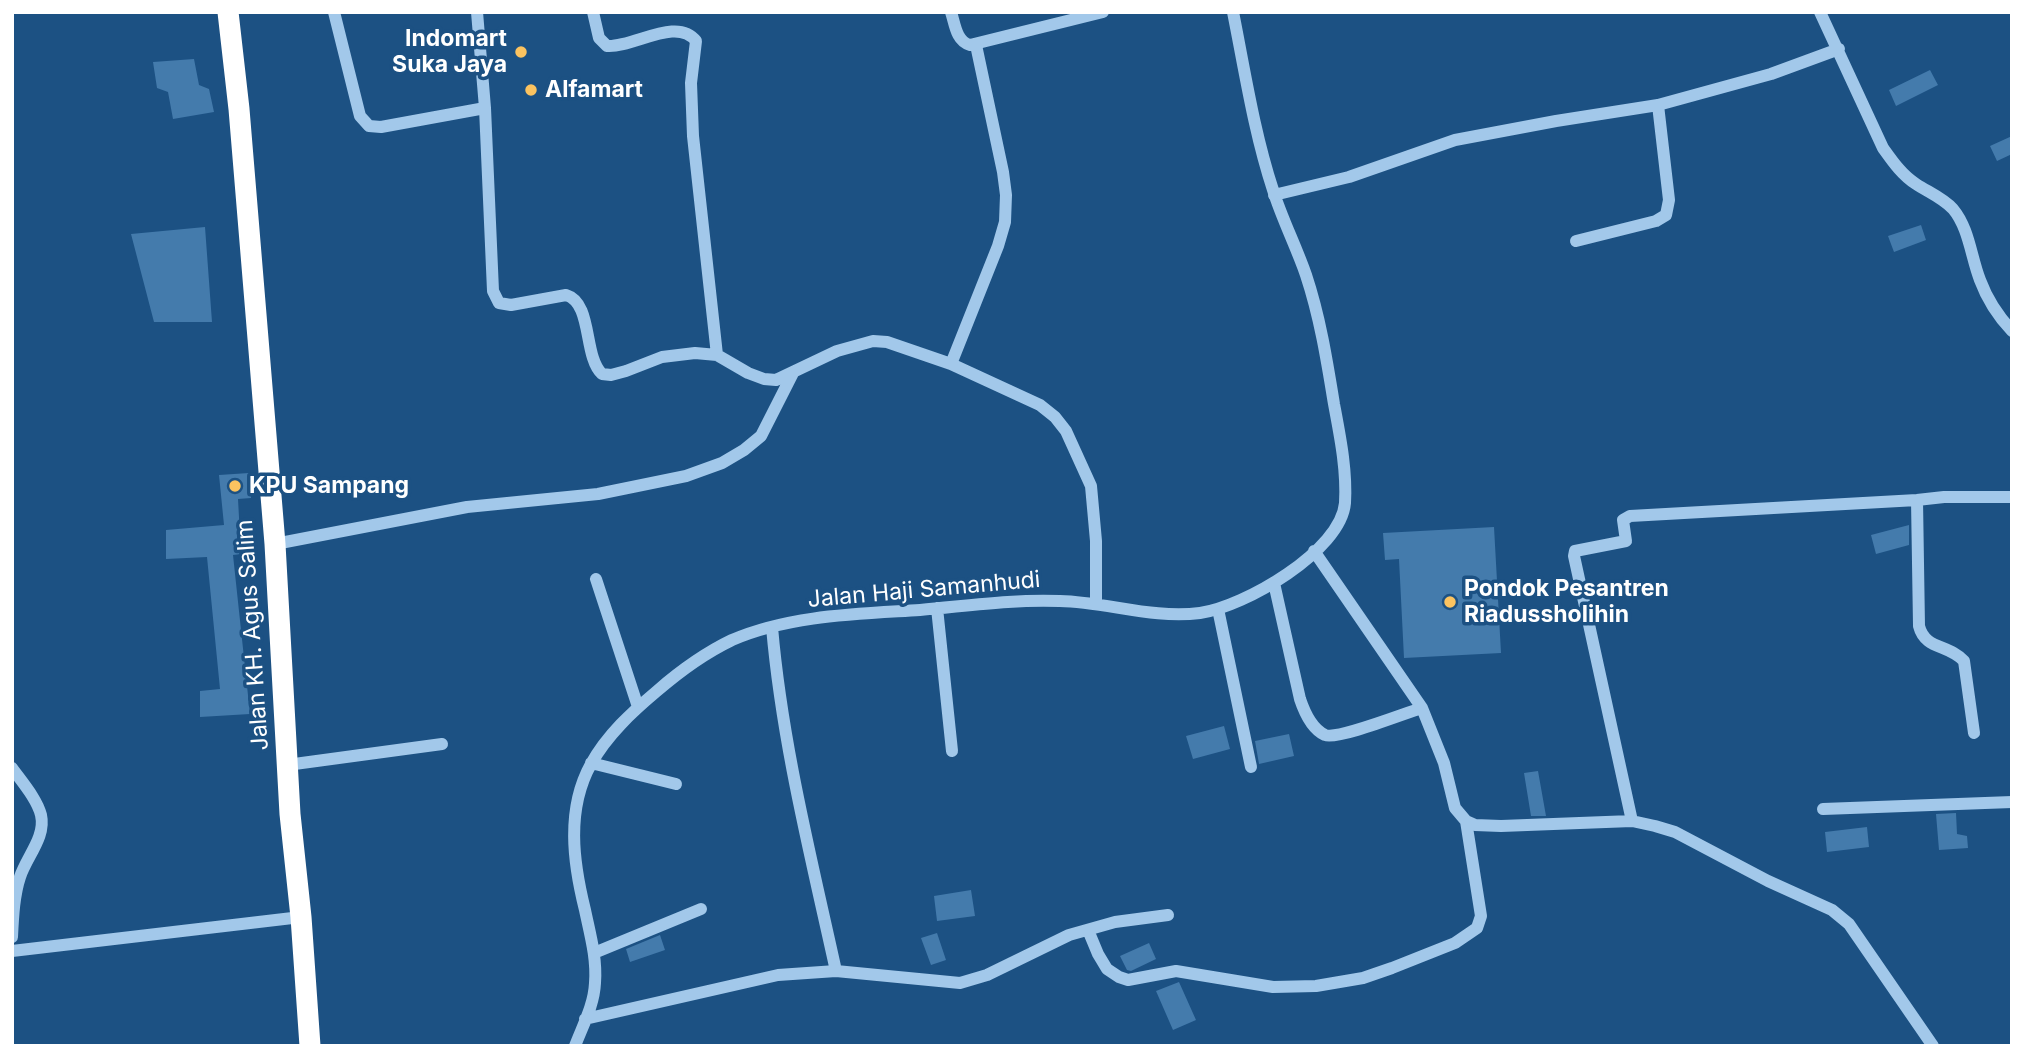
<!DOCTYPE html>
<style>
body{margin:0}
#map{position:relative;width:2024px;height:1058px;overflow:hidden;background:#1c5183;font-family:Inter,sans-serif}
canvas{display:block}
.frame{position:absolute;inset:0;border:14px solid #fff;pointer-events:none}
</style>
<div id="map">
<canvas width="2024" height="1058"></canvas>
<div class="frame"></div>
</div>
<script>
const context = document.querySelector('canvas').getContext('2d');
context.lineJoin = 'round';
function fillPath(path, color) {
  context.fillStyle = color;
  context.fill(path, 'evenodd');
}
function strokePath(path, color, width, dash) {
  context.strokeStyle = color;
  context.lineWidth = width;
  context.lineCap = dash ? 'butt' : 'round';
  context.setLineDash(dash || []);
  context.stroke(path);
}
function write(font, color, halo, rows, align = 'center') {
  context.font = font + ' Inter,sans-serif';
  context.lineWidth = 7;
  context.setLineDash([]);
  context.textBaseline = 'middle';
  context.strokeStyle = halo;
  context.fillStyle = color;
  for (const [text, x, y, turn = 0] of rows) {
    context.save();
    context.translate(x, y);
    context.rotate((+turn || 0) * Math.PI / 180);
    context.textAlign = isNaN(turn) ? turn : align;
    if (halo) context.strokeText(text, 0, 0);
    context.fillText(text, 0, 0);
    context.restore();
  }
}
const building = new Path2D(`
 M194 59 199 85 209 89 214 112 173 119 168 92 157 88 153 62Z
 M1930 70 1938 85 1896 106 1889 90Z
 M2012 136V154L1997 161 1990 146Z
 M1921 225 1926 240 1894 252 1888 236Z
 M205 227 212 322H154L131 234Z
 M249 473 251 498 238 499 241 554 233 555 250 714 200 717V691L220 689 207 557 166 559V530L224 525 219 475Z
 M1909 525V545L1876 554 1871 535Z
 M1494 527 1501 653 1404 658 1399 559 1385 560 1383 533Z
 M1224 726 1230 749 1193 759 1186 736Z
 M1289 734 1294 756 1259 764 1255 741Z
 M1538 771 1546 816H1531L1524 773Z
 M1956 813 1957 834 1967 836 1968 848 1939 850 1936 814Z
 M1867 827 1869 847 1827 852 1825 832Z
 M971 890 975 916 937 921 934 896Z
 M937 933 946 960 931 965 921 938Z
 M660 935 665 950 630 962 626 949Z
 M1149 943 1156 959 1131 971 1127 970 1120 956Z
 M1179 982 1196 1020 1173 1030 1156 991Z`);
const minor = new Path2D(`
 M334 12 360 116 369 126 381 127 485 108
 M477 12 485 108 493 291 499 303 511 305 566 295C593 303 583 356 602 374L611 375 626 371 662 357 695 353 717 355 748 373 764 379 776 380 837 351 873 341 887 342 951 364 1040 405 1055 417 1066 431 1091 486 1096 541V603
 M593 12 599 38 607 46C633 48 677 16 696 41L691 83 693 136 717 355
 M951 12C955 24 956 41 970 45L1103 12
 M1820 12 1883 148C1893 162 1902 175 1916 184 1928 192 1943 198 1953 209 1969 228 1971 257 1980 280 1987 299 1998 316 2012 331
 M1274 195 1349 177 1455 140 1556 121 1658 105 1771 74 1839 49
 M1576 241 1656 221 1666 215 1669 200 1658 105
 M951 364 998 246 1005 222 1006 195 1003 172 976 45
 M1917 500 1919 626C1925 650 1949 644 1964 661L1974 733
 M275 544 467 507 598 494 686 476 722 463 744 450 761 436 793 373
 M1314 551 1422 708 1444 763 1455 808 1466 821 1475 825 1501 826 1632 821 1655 826 1675 832 1768 881 1832 910 1849 924 1933 1046
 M596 579 638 707
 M1274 583 1300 699C1304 711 1312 729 1325 735 1338 740 1405 713 1422 708
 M937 608 952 751
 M1218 609 1251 767
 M772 627C782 743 811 857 836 971
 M591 763 676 784
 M287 765 442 744
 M12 768C22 782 37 799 41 815 46 837 27 856 20 877 14 895 13 917 12 937
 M1823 809 2012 802
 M1632 821 1574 556 1575 551 1626 541 1623 520 1630 516 1917 500 1944 497H2012
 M1088 930 1098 954 1107 969 1119 977 1128 980 1176 971 1273 987 1316 986 1363 978 1392 968 1455 943 1477 928 1481 916 1466 821
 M12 951 301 917
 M594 953 701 909
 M585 1019 778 975 836 971 960 983 987 975 1069 935 1115 922 1168 915
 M575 1046C583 1025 594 1005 595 983 597 958 590 934 585 910 573 862 566 809 591 764 607 735 632 712 657 691 680 671 705 653 732 640 790 615 857 614 920 610 967 606 1013 599 1060 601 1107 602 1152 619 1200 613 1244 607 1341 551 1345 503 1347 470 1340 436 1334 404 1327 361 1320 317 1306 275 1296 246 1282 219 1273 190 1254 132 1245 72 1233 12`);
const highway = new Path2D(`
 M228 12 239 109 275 544 290 814 301 917 310 1046`);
const markers = [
 [521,52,7,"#fbc360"],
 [531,90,7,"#fbc360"],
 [235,486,7,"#fbc360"],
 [1450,602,7,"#fbc360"]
];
const poiNames = [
 ["Indomart",507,39,"right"],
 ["Suka Jaya",507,65,"right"],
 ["Alfamart",545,90],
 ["KPU Sampang",249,486],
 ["Pondok Pesantren",1464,589],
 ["Riadussholihin",1464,615]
];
const streetNames = [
 ["Jalan Haji Samanhudi",924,590,-5],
 ["Jalan KH. Agus Salim",253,635,-94]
];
fillPath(building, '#447bac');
strokePath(minor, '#a2c8ea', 12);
strokePath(highway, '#fff', 21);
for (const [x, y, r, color] of markers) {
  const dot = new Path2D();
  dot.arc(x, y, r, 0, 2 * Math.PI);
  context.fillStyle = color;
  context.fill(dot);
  strokePath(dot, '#1c5183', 2.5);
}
write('bold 23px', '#fff', '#1c5183', poiNames, 'left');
write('23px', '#fff', '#1c5183', streetNames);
</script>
